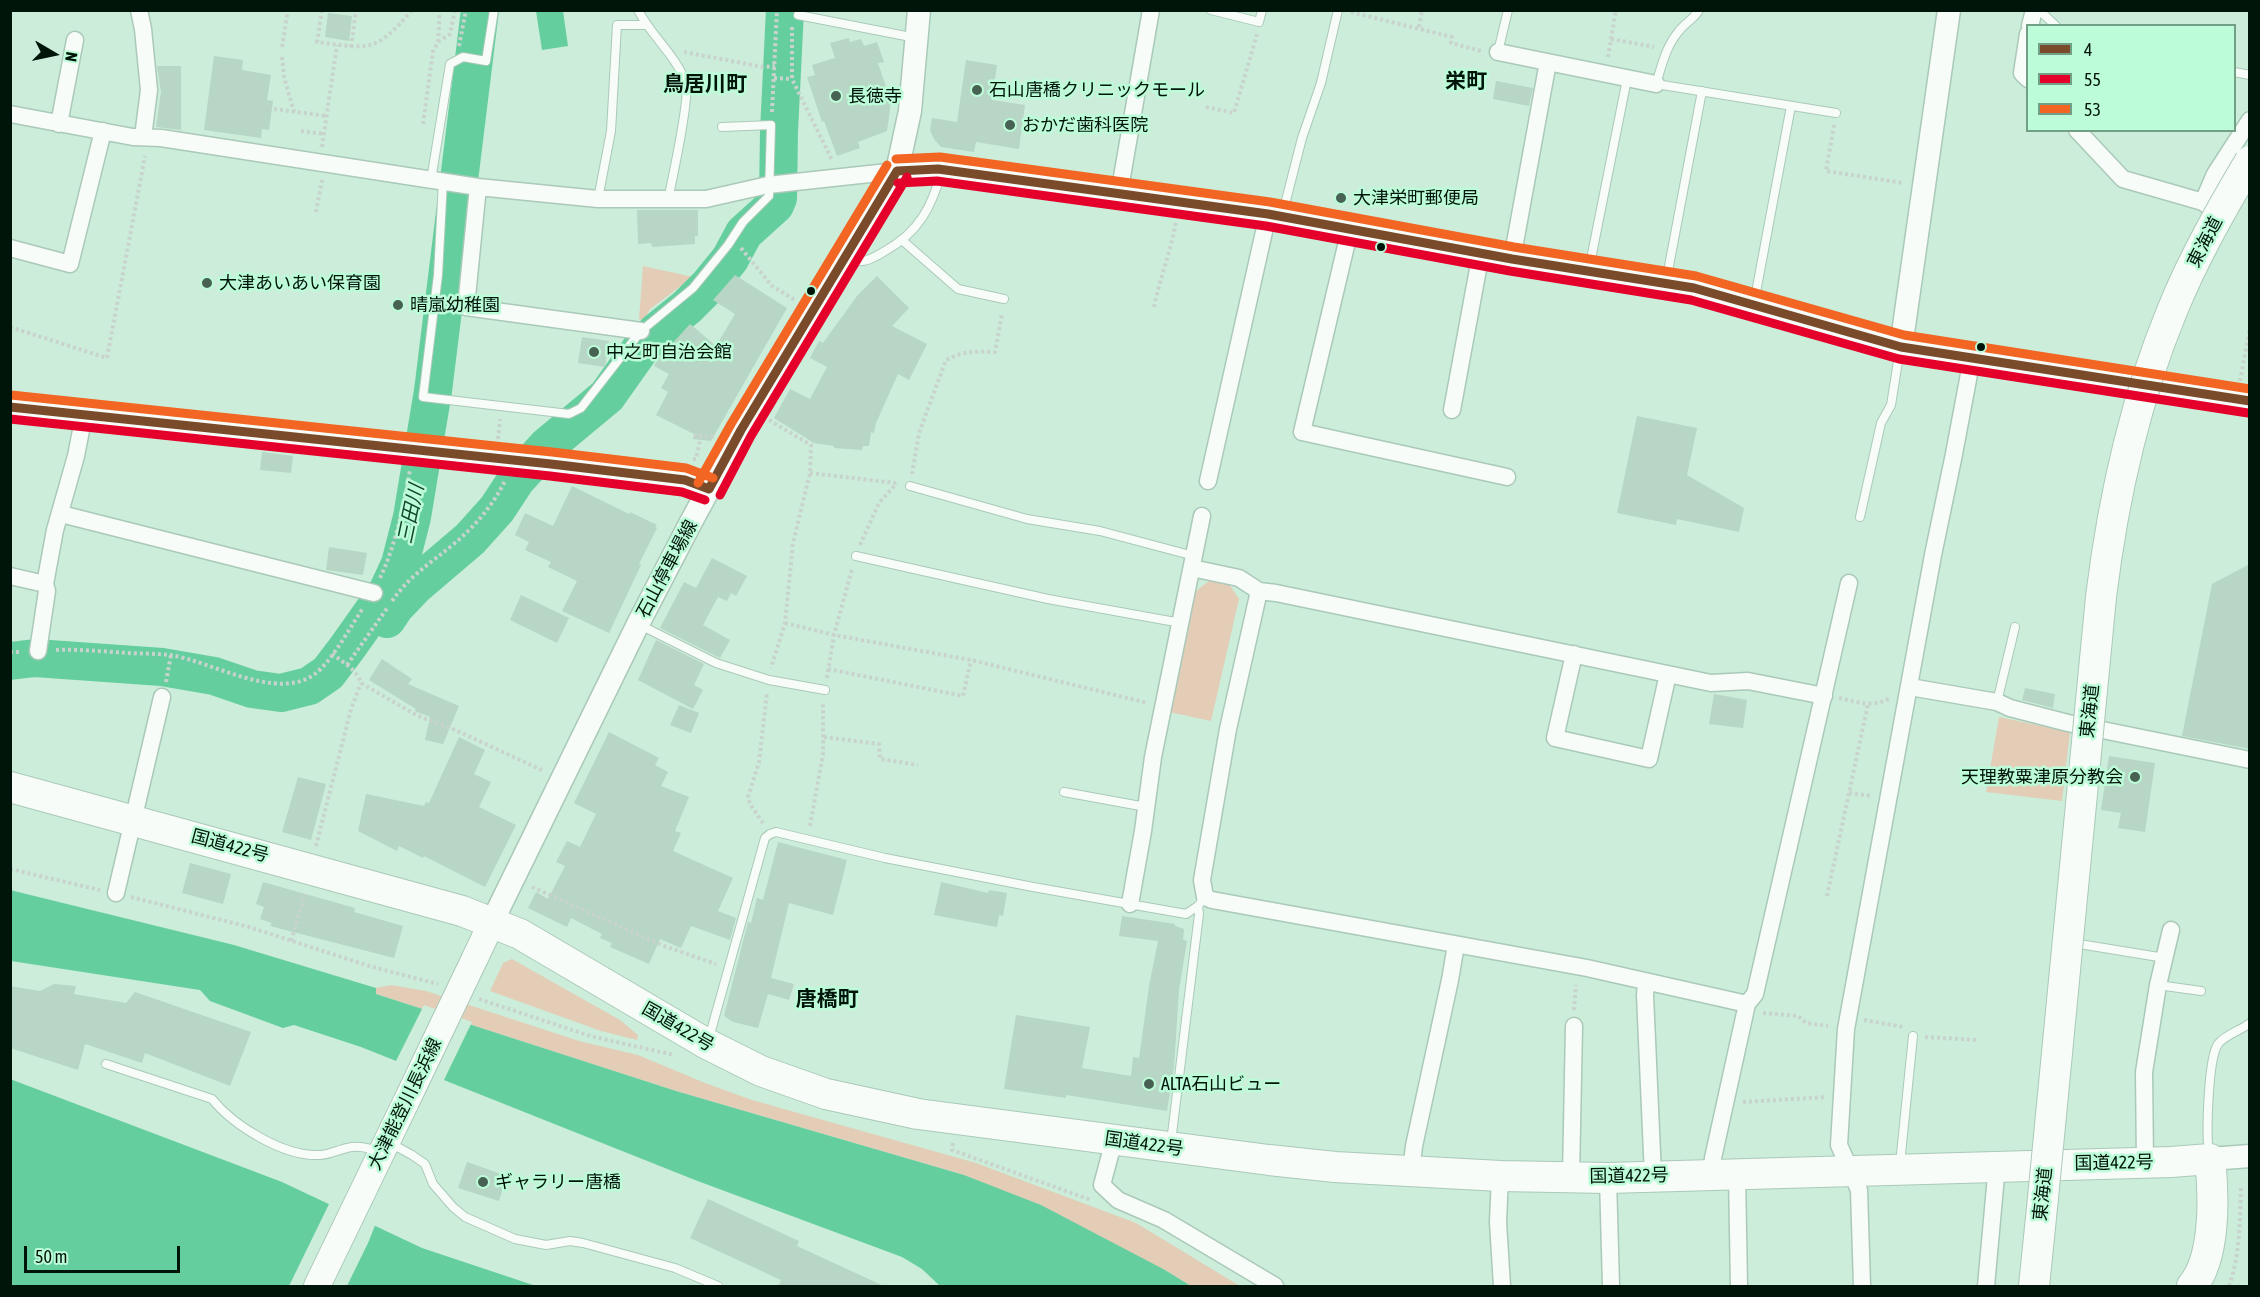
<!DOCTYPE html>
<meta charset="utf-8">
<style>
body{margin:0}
#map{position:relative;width:2260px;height:1297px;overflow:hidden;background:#cbedda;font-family:"Asap Condensed",sans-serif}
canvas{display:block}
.frame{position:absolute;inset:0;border:12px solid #00150a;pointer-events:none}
.legend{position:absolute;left:2026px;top:24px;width:210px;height:108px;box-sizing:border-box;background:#bcfcd8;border:2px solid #71a086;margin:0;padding:8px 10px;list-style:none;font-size:18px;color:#00150a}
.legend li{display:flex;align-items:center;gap:12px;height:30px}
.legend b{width:30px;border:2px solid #71a086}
.north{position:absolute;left:24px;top:24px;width:60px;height:60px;-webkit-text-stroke:4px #bcfcd8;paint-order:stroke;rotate:99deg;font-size:16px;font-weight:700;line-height:24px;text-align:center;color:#00150a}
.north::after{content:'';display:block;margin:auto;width:21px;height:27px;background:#00150a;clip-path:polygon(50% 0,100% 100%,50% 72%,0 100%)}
.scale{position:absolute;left:24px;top:1246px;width:156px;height:27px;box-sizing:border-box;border:3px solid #00150a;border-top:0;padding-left:8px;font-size:18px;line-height:21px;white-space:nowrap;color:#00150a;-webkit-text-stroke:4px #bcfcd8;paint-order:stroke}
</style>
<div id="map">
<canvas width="2260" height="1297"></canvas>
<div class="frame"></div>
<ul class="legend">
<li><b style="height:8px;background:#7a4b2a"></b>4</li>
<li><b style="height:8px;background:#e4002b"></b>55</li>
<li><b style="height:8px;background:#f26522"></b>53</li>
</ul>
<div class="north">N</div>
<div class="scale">50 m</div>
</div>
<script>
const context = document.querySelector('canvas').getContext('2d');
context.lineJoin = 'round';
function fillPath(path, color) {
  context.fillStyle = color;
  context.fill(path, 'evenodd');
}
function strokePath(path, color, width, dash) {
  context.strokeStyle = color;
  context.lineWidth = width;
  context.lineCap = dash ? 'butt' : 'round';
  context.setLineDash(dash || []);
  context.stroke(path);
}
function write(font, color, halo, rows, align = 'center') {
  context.font = font + ' "Asap Condensed","Noto Sans JP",sans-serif';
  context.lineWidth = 5;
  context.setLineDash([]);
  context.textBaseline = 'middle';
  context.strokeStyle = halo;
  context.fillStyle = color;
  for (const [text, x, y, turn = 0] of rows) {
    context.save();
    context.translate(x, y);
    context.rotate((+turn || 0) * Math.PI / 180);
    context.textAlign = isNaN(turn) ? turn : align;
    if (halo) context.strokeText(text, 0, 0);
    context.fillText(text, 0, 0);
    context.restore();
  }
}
const green = new Path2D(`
 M643 266 693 277 650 309 644 320 639 319Z
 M1210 580 1229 584 1239 599 1211 721 1169 712 1174 699 1195 592Z
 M1999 717 2070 732 2062 801 1986 792Z
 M512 959 620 1020 638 1035 637 1040 601 1031 490 991 503 963Z
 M391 985 426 991 579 1041 638 1055 705 1083 752 1100 976 1163 1136 1223 1240 1286H1191L1165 1270 964 1175 676 1091 376 994V988Z`);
const water = new Path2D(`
 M536 11H563L568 46 542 50Z
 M10 890 234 945 376 988V994L676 1091 964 1175 1041 1205 1165 1270 1191 1286H940L922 1269 902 1257 695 1180 361 1047 294 1025 283 1028 210 1001 200 990 11 961Z
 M10 1079 282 1182 422 1248 536 1286H11Z`);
const pier = new Path2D(`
 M424 1005 472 1022 443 1082 395 1063Z
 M330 1202 376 1223 368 1243 347 1286H289Z`);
const river = new Path2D(`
 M387 619 395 607 416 585 470 539 497 509 516 480 547 446 607 396 641 348 656 332 687 307 708 286 730 259 744 233 775 205 778 198 779 131 785 10
 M10 661 35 658 162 667 214 676 252 689 281 693 309 686 328 673 347 648 388 590 400 564 412 517 433 391 480 10`);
const building = new Path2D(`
 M328 13 352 16 349 41 325 37Z
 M849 38 850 42 861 39 864 46 877 42 884 62 878 63 891 102 887 131 858 142 860 148 837 156 824 121 822 122 807 77 815 75 812 65 835 58 830 43Z
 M214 56 243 60 242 70 271 75 267 100 273 101 269 130 262 129 261 138 204 130Z
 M966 60 997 65 992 100 1025 105 1019 149 976 142 974 152 941 147 934 139 930 130 932 118 957 122Z
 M157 66H181V130L156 127 161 92Z
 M1496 81 1533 88 1529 106 1493 99Z
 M637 210H698V236H695V244L652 247 651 243 638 244Z
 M735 275 787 308 711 441 693 439 694 434 656 415 668 392 661 388 669 374 654 366 666 345 669 347 690 324 716 346 735 314 713 300Z
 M877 276 909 308 892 326 927 344 909 380 898 374 876 423 874 433 871 432 869 446H863L862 450 834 448V446L814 443 774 418 790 389 810 399 827 367 810 358 819 341 823 343 857 296Z
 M582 337 609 341 605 367 578 363Z
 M1637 416 1697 428 1687 475 1744 508 1739 532 1677 519 1676 525 1617 513Z
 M262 452 293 456 291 473 260 470Z
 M572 486 629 514 630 512 657 525 655 527 657 528 639 564 641 565 609 633 562 611 577 581 548 567 551 562 525 550 529 542 515 535 525 513 553 526Z
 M329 547 367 553 363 575 326 570Z
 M712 558 747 576 736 596 731 593 727 601 718 597 703 625 730 640 720 658 660 628 684 582 696 588Z
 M2250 564V749L2182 736 2212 584Z
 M521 595 569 618 557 643 510 620Z
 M656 640 704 664 694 685 703 690 693 709 638 680Z
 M382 659 412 679 408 684 459 706 443 744 425 740 430 717 415 711 416 709 369 680Z
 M2025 688 2055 694 2053 708 2022 700Z
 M1714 694 1747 700 1743 728 1709 724Z
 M679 705 699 713 691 733 670 725Z
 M609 732 659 758 655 765 668 772 661 786 689 797 675 831 681 833 673 851 733 878 718 911 736 918 730 940 691 926 681 948 660 939 649 964 610 947 612 943 600 938 602 934 571 918 567 927 528 908 536 892 548 899 565 866 556 862 567 841 580 847 596 814 574 803Z
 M459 737 485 750 474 774 491 782 479 807 516 825 485 887 424 856 423 858 399 846 397 851 358 831 366 794 424 806 426 802 429 803Z
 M2109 756 2155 763 2145 832 2118 828 2121 813 2101 810Z
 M298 777 326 784 311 840 282 832Z
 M778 842 847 860 833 915 789 903 771 978 794 984 789 1000 768 994 758 1028 733 1022 724 1016 748 922 751 923 757 898 763 900Z
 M190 863 231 874 223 904 182 893Z
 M263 882 355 908 354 912 403 926 394 958 270 926 272 923 260 919 264 907 256 904Z
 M941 882 988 893 989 890 1007 893 1003 916 999 915 997 927 934 915Z
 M1122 916 1175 924V926L1184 929 1183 940 1187 941 1179 990 1174 1067 1167 1111 1066 1095V1098L1004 1089 1016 1015 1090 1027 1082 1068 1131 1076 1133 1057 1139 1058 1149 986 1158 941 1119 936Z
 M54 984 76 986 74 994 126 1003 135 992 251 1032 230 1086 145 1053 142 1063 85 1044 78 1070 10 1048V986L40 991Z
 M467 1162 507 1176 499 1201 458 1188Z
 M708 1199 799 1241 797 1246 886 1287H778L781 1280 690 1238Z`);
const path = new Path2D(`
 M322 10 317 42C371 49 375 53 412 10
 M1351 12 1452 37 1451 43 1481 51
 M792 27V79L832 160
 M1419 27 1422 10
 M1611 39 1654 47
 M438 42 440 10
 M459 46 466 10
 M282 47 288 10
 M351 47 356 10
 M684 52 763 67 775 66
 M282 57 284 77 294 112
 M1608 57 1616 10
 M774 78 792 79
 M1206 107 1234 113 1257 34
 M274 109 327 116
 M772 112 777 10
 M423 124 433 51 438 42 450 34 455 10
 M1834 125 1826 171 1903 183
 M301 131 324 134
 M322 147 337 45
 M316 212 322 180
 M741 248 772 286 795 300
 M1154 307C1160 278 1171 251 1176 221
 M10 327 107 358 145 156
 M2240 381 2250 328
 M769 420 811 445 810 473 793 543 785 623 771 668
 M694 435 701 436
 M498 439 500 419
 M693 459H696L701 436 715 437
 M810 473 896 483
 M912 474 919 433 946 360C963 351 977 351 995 352L1002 313
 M860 545 879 503 897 483
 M380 578C396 544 403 508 410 470
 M392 601C410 575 431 563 455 543 475 526 493 505 505 481
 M785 623 834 635 971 660 1148 703
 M56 650C76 649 95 651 115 652 133 654 152 653 170 655 211 661 277 702 315 674 332 661 351 626 363 608
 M10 652H22
 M332 654C343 662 357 670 361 683L418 716 453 729 544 771
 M347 665 388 607
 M828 669 963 696 971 660
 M827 678 834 635 852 569
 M166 682 171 655
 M1839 698C1857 702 1873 708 1890 698
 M824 737 879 744 880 759 918 765
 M1849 793 1872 796
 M763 823 750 804 748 797 759 762 767 693
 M810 826 823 754V704
 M316 846 351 709 361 683
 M10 869 100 890
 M532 887 664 946 716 964
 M1827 896 1868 704
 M131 897 249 927 369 966 438 984
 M291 941 305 894
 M479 999 590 1036 674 1055
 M1574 1010 1576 985
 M1763 1013 1798 1016 1806 1023 1828 1026
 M1864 1020 1903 1027
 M1925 1037 1978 1040
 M1743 1102 1826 1097
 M953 1143 952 1150 1091 1200
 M2229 1286C2240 1256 2240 1220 2241 1187`);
const lane = new Path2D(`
 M638 10C651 36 677 56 686 84 690 97 672 181 668 200
 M1211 10 1259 22 1262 10
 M1699 10C1694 19 1685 23 1679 31 1666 46 1662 65 1656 84L1836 113
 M2039 10 2056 26
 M798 15 916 38
 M1498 52 1508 10
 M2234 72 2250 75
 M431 180 450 64 463 57 486 61 494 10
 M443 181 438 275 423 397 569 414 581 408 641 331 693 288 728 245 743 222 769 196 771 125 722 127
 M598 199 611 131 617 25H646
 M1282 216 1302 138 1321 83 1338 10
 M903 241 958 289 1004 299
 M845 260C851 261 857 262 863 261 871 260 878 255 885 251 919 232 932 207 942 170
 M1589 269 1627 79
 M1666 282 1702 91
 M1754 303 1791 106
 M910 486 1027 519 1100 531 1194 556
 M1860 517 1881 423 1891 405 1900 349
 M856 556 1048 599 1181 623
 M640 625 716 663 769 680 825 690
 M1997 702 2015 627
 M1064 792 1146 807
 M2073 943 2165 958
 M2158 985 2201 991
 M709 1038 765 838 770 834 776 832 885 858 1033 887 1186 914 1198 906 1205 897
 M106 1064 212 1099C234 1126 284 1157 320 1155 329 1155 338 1150 347 1148 358 1145 368 1148 379 1151
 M1171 1142 1199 914 1198 906
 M390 1143 412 1155 425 1164 433 1184 453 1207 465 1217 515 1239 546 1245 570 1241 583 1243 675 1268 718 1286
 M2209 1153C2206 1134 2208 1059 2218 1044 2226 1034 2240 1031 2250 1023
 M1900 1164 1913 1036`);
const street = new Path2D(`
 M139 10 143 29 149 90 143 137
 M2030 26 2034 10
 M2028 34 2022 73 2028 79
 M1498 52 1656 84
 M10 114 133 137 161 138 478 187 598 199H706L768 185 897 171
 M59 124 75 40
 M2077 130 2123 179 2203 202
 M478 187 466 307 641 331
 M1119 194 1151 10
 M2212 221 2216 213 2203 202 2215 174 2250 120
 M1350 229 1302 432 1507 477
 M10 248 70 264 103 131
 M1512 259 1548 62
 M1452 410 1481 253
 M1208 481 1268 214
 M61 514 374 593
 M1192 568 1239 578 1259 591
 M10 576 45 584
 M38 651 47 591 45 584 55 530 76 456 84 415
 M1574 654 1555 738 1649 759 1668 674
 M1910 687 1997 702 2010 708 2068 723 2250 760
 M116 893 162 697
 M1130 904 1143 831 1153 757 1202 516
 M1646 982 1645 995 1653 1176
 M1747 1004 1587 968 1212 900 1205 897 1202 880 1228 729 1259 591 1276 593 1711 683 1748 681 1824 696
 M1114 1140 1102 1185 1118 1200 1164 1220 1275 1286
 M2145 1163 2144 1072 2158 985 2171 930
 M1411 1171 1414 1146 1450 980 1456 945
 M1737 1174 1739 1286
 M1711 1175 1713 1158 1747 1004 1755 994 1849 583
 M1500 1176 1498 1222 1502 1286
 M1571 1177 1574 1026
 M1608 1178 1611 1286
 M1862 1286 1859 1190 1839 1145 1846 1029 1933 555 1954 454 1972 358
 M1986 1286 1997 1165`);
const secondary = new Path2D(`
 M897 171 938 169 1268 214 1512 259 1694 288 1901 347 2250 401
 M1901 347 1949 10
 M10 407 551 464 685 480 709 489
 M492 922 638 624 691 522 741 430 897 171 910 111 919 10
 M2210 1159 2250 1156`);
const primary = new Path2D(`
 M475 958 492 922
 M317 1286 406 1102`);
const highway = new Path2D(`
 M10 787 462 911 520 934 707 1044 761 1071 826 1094 918 1114 1269 1160 1335 1167 1500 1176 1608 1178 2171 1162 2210 1159C2214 1194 2216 1258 2192 1286
 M2034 1286 2043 1198`);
const primaryBridge = new Path2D(`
 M406 1102 475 958`);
const highwayBridge = new Path2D(`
 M2043 1198 2101 597C2113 499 2134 403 2172 311 2193 259 2221 210 2250 161`);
const bus1 = new Path2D(`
 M897 171 938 169 1268 214 1512 259 1694 288 1901 347 2250 401
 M10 407 551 464 685 480 709 489
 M709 489 741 430 897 171`);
const bus2 = new Path2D(`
 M898 183 937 181 1266 226 1510 271 1691 300 1899 359 2248 413
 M10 419 550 476 682 492 705 500
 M720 495 751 436 907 177`);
const bus3 = new Path2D(`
 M896 159 940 157 1270 202 1514 247 1696 276 1904 335 2250 389
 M11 395 552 452 686 468 713 478
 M698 483 731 424 887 165`);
const markers = [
 [977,90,6,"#476153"],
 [836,96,6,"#476153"],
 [1010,125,6,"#476153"],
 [1341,198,6,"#476153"],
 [1381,247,5,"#00150a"],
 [207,283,6,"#476153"],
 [811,291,5,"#00150a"],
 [398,305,6,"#476153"],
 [1981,347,5,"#00150a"],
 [594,352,6,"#476153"],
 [2135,777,6,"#476153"],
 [1149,1084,6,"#476153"],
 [483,1182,6,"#476153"]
];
const poiNames = [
 ["石山唐橋クリニックモール",989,90],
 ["長徳寺",848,96],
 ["おかだ歯科医院",1022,125],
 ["大津栄町郵便局",1353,198],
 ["大津あいあい保育園",219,283],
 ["晴嵐幼稚園",410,305],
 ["中之町自治会館",606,352],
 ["天理教粟津原分教会",2123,777,"right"],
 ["ALTA石山ビュー",1161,1084],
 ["ギャラリー唐橋",495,1182]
];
const streetNames = [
 ["東海道",2205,242,-63],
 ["石山停車場線",667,569,-62],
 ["東海道",2090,711,-84],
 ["国道422号",230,846,15],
 ["国道422号",678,1027,30],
 ["大津能登川長浜線",405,1104,-64],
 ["国道422号",1144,1144,8],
 ["国道422号",2114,1163,-1],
 ["国道422号",1629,1176,-1],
 ["東海道",2043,1194,-84]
];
const waterNames = [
 ["三田川",411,514,-78]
];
const quarterNames = [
 ["栄町",1466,81],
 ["鳥居川町",705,84],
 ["唐橋町",827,999]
];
fillPath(green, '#e3cdb7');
fillPath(water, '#64ce9e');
fillPath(pier, '#cbedda');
strokePath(river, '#64ce9e', 38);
fillPath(building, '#b7d6c5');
strokePath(lane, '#abc9b8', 10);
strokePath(street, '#abc9b8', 19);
strokePath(secondary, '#abc9b8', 25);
strokePath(primary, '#abc9b8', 28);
strokePath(highway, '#abc9b8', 32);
strokePath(path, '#c9d3cd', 4, [3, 3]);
strokePath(lane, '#f7fcf9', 8);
strokePath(street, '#f7fcf9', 16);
strokePath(secondary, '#f7fcf9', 22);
strokePath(primary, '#f7fcf9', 26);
strokePath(highway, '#f7fcf9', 30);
strokePath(primaryBridge, '#abc9b8', 28, []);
strokePath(highwayBridge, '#abc9b8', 32, []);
strokePath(primaryBridge, '#f7fcf9', 26);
strokePath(highwayBridge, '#f7fcf9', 30);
strokePath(bus1, '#7a4b2a', 9);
strokePath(bus2, '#e4002b', 9);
strokePath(bus3, '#f26522', 9);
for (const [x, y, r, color] of markers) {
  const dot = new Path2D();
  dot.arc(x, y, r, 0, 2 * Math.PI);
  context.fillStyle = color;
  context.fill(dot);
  strokePath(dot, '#bcfcd8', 2);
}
write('18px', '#00150a', '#bcfcd8', poiNames, 'left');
write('18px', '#00150a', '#bcfcd8', streetNames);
write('italic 20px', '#12472f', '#bcfcd8', waterNames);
write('bold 21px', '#00150a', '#bcfcd8', quarterNames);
</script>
